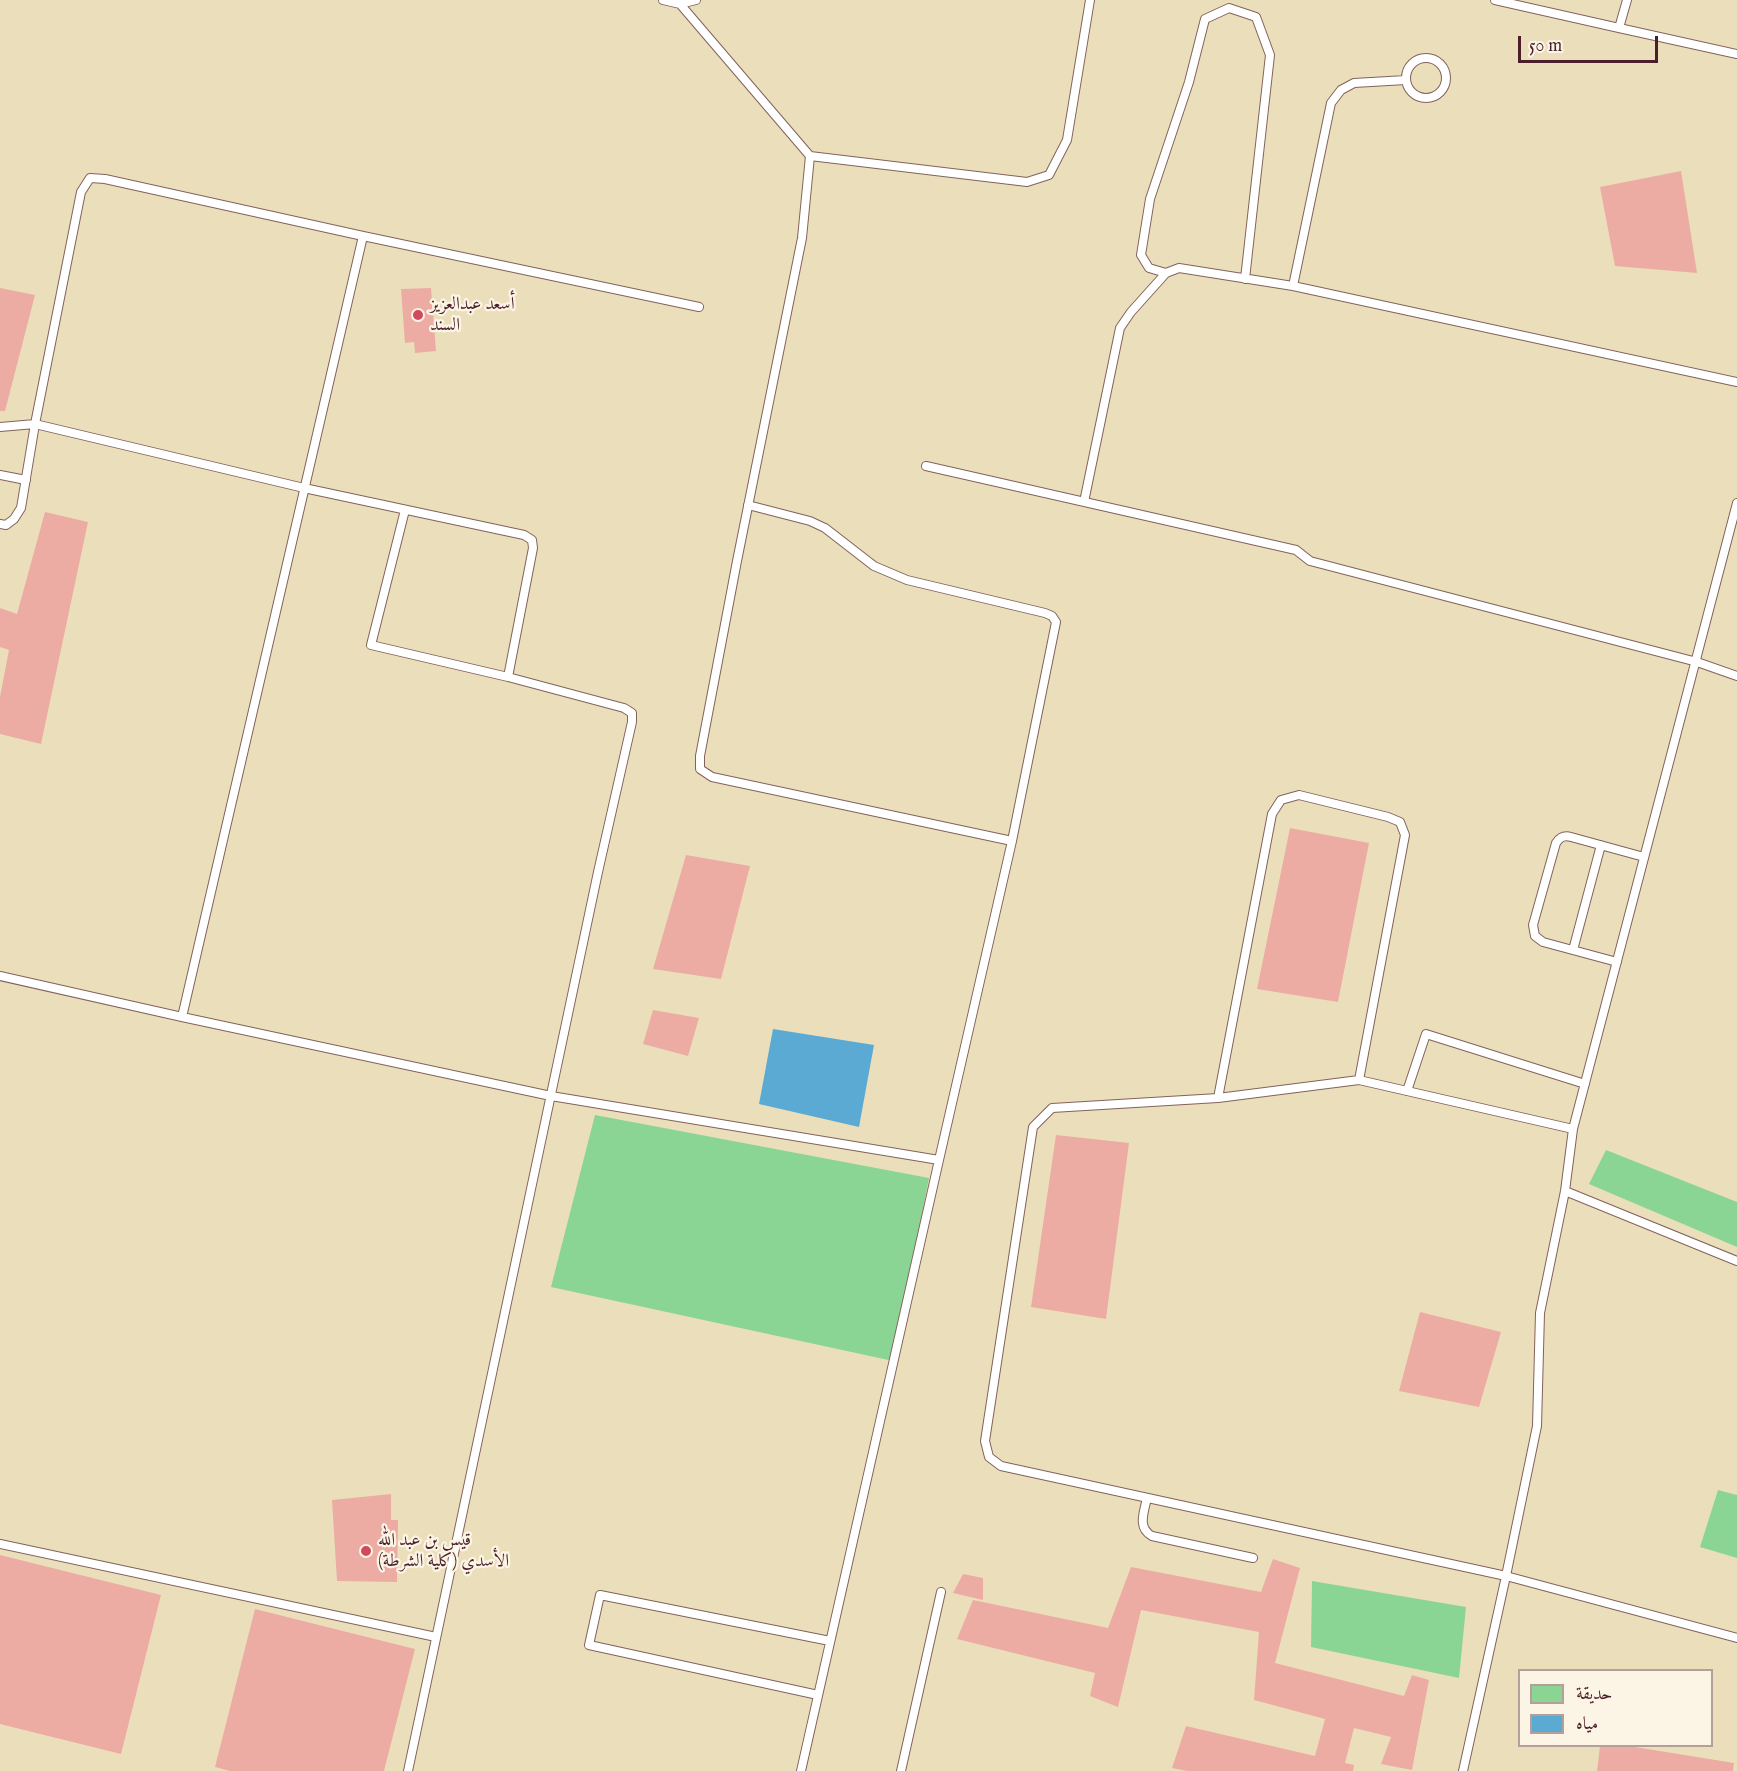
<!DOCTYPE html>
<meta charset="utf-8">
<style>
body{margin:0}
#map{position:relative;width:1737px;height:1771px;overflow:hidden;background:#ebdfbb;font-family:"IM FELL English",Amiri,serif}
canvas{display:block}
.legend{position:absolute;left:1518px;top:1669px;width:195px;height:78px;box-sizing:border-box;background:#fcf5e5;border:2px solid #b59f9b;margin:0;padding:8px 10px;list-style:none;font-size:18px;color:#4a1f2b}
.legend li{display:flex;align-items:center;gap:12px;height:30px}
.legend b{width:30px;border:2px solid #b59f9b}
.scale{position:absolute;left:1518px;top:36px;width:140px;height:27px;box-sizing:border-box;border:3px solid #4a1f2b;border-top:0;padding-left:8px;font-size:18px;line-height:21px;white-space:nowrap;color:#4a1f2b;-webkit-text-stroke:4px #fcf5e5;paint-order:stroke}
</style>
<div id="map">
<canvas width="1737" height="1771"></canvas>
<ul class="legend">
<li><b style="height:16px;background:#8ad593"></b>حديقة</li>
<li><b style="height:16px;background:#5aaad4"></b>مياه</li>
</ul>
<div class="scale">50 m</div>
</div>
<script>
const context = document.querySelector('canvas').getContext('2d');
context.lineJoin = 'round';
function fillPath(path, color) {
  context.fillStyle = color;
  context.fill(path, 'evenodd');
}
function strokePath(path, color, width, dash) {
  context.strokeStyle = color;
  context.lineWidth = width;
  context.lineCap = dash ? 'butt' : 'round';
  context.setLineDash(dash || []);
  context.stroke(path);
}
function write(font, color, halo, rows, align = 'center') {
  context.font = font + ' "IM FELL English",Amiri,serif';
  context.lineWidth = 4.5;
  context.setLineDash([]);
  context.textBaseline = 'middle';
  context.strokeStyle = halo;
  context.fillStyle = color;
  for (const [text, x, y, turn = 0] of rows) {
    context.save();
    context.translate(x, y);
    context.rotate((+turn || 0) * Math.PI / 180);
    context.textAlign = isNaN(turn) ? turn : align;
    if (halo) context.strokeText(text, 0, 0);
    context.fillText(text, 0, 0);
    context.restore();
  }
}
const green = new Path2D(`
 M595 1115 929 1178 893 1361 551 1287Z
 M1606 1150 1737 1202V1247L1589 1184Z
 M1718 1490 1737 1495V1558L1700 1547Z
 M1312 1581 1466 1607 1459 1678 1311 1647Z`);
const water = new Path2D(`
 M773 1029 874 1045 859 1127 759 1104Z`);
const building = new Path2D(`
 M1681 171 1697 273 1615 266 1600 187Z
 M0 288 35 295 5 411H0Z
 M431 288 436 351 415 353 414 342 405 343 401 289Z
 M45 512 88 522 41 744 0 734V697L9 650 0 647V608L17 614Z
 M1290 828 1369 843 1338 1002 1257 989Z
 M686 855 750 866 721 979 653 969Z
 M653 1010 699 1018 688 1056 643 1044Z
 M1056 1135 1129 1143 1106 1319 1031 1307Z
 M1420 1312 1501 1332 1479 1407 1399 1391Z
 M391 1494V1520H398L397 1582 337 1581 332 1500Z
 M0 1555 161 1595 121 1754 0 1724Z
 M1273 1559 1300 1568 1275 1663 1404 1696 1412 1675 1429 1680 1412 1770 1381 1764 1391 1737 1354 1728 1345 1763 1354 1765 1353 1771H1187L1172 1768 1186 1726 1315 1756 1325 1719 1254 1700 1259 1632 1141 1610 1118 1707 1090 1696 1095 1673 957 1639 973 1600 1108 1628 1131 1567 1261 1592Z
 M963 1574 983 1578V1600L953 1593Z
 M255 1609 415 1649 384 1771H230L215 1767Z
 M1600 1746H1629L1734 1763 1733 1771H1597Z`);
const lane = new Path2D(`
 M663 0 680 4 696 0
 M1495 0 1619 28 1627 0
 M680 4 810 156 1027 182 1049 175 1067 140 1090 0
 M1619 28 1737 54
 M1406 78a20 20 0 1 1 40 0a20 20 0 1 1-40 0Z
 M810 156 802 238 737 561 700 756V769L712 777 1012 841
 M1166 273 1149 268 1141 255 1150 199 1189 82 1205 19 1229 8 1256 17 1270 55 1245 279
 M1293 286 1331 103 1341 90 1354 83 1406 80
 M0 427 35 424 304 488 524 535 532 540 533 548 508 677
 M926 466 1296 550 1310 561 1697 662 1737 676
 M0 475 26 480
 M1084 502 1120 328 1131 312 1166 273 1179 268 1293 286 1737 382
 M405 510 371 645 508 677 624 708 632 713V722L598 872 408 1771
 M0 524 6 525 14 519 21 508 35 424 81 192 90 178 105 179 363 236 699 307
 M1573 950 1601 845
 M1617 962 1543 942 1535 936 1533 925 1556 843C1560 837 1564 835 1571 837L1644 857
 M0 976 182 1017 551 1096 939 1160 1012 841 1056 622 1052 616 1045 613 907 580 874 566 825 528 810 521 748 505
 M182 1017 363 236
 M1407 1091 1426 1034 1585 1084
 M1218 1098 1272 814 1281 800 1299 795 1388 817 1400 822 1405 835 1359 1080
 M1573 1129 1359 1080 1218 1098 1052 1108 1033 1127 985 1441 989 1457 1001 1466 1506 1576 1737 1638
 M1565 1191 1737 1261
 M1147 1498C1144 1512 1137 1528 1152 1536L1253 1558
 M0 1544 436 1637
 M818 1695 589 1645 600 1595 830 1641
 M801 1771 939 1160
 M901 1771 941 1592
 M1463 1771 1506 1576 1537 1426 1540 1313 1565 1191 1573 1129 1737 503`);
const markers = [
 [418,315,6,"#d1495b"],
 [366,1551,6,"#d1495b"]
];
const poiNames = [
 ["أسعد عبدالعزيز",430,305],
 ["السند",430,326],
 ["قيس بن عبد الله",378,1541],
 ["الأسدي (كلية الشرطة)",378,1562]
];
fillPath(green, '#8ad593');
fillPath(water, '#5aaad4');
fillPath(building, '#ecaca4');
strokePath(lane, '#82625d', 10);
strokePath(lane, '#fff', 8);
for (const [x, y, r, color] of markers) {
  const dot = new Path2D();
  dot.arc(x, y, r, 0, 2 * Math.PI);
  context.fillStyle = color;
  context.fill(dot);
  strokePath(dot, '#fcf5e5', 2);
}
write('18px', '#4a1f2b', '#fcf5e5', poiNames, 'left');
</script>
